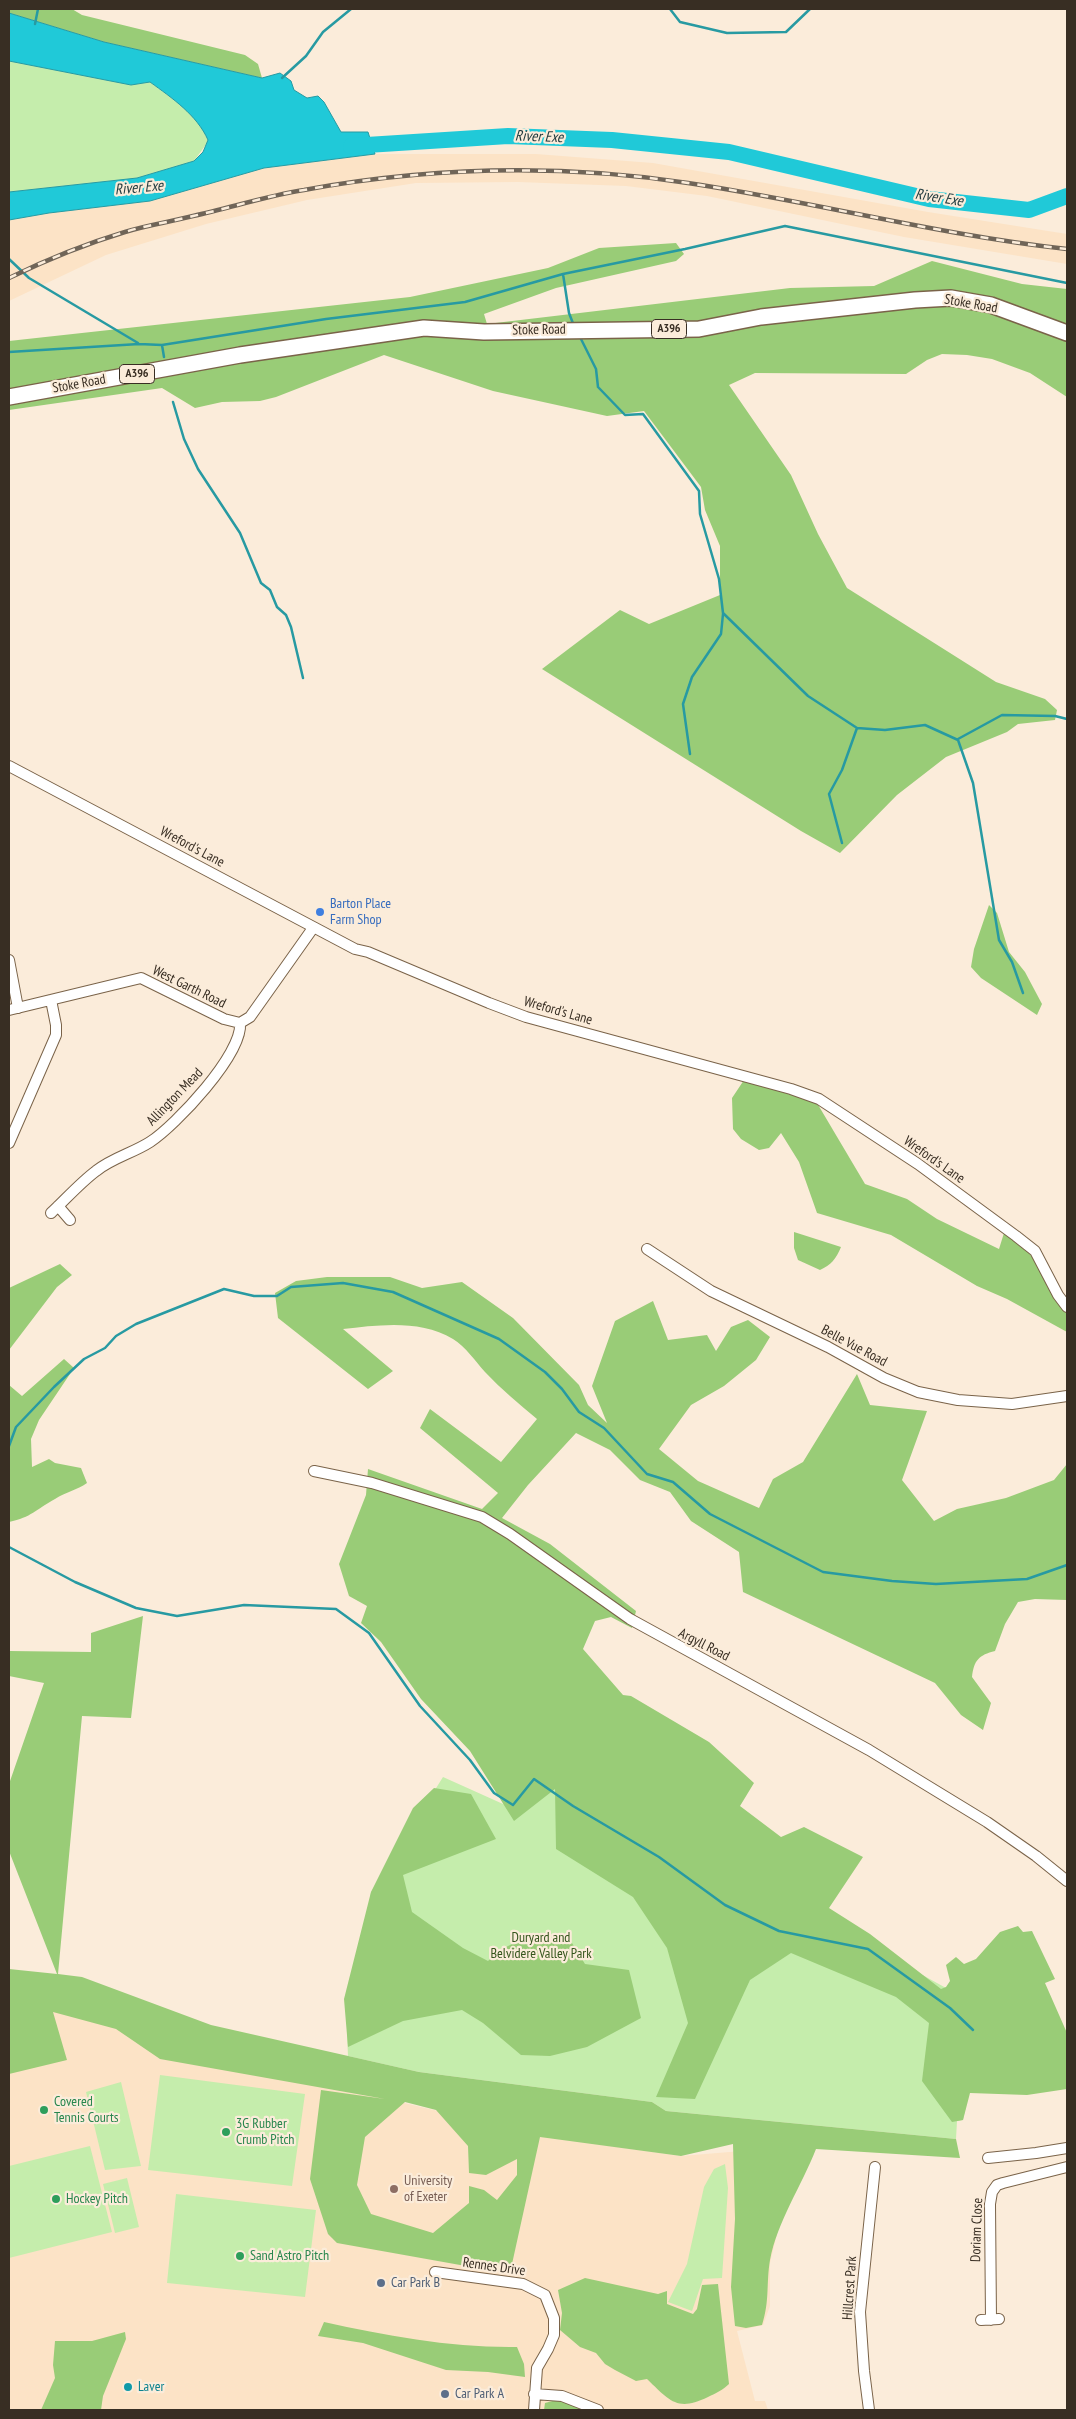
<!DOCTYPE html>
<style>
body{margin:0}
#map{position:relative;width:1076px;height:2419px;overflow:hidden;background:#fbecda;font-family:"PT Sans Narrow",sans-serif}
canvas{display:block}
.frame{position:absolute;inset:0;border:10px solid #382e23;pointer-events:none}
</style>
<div id="map">
<canvas width="1076" height="2419"></canvas>
<div class="frame"></div>
</div>
<script>
const context = document.querySelector('canvas').getContext('2d');
context.lineJoin = 'round';
function fillPath(path, color) {
  context.fillStyle = color;
  context.fill(path, 'evenodd');
}
function strokePath(path, color, width, dash) {
  context.strokeStyle = color;
  context.lineWidth = width;
  context.lineCap = dash ? 'butt' : 'round';
  context.setLineDash(dash || []);
  context.stroke(path);
}
function write(font, color, halo, rows, align = 'center') {
  context.font = font + ' "PT Sans Narrow",sans-serif';
  context.lineWidth = 4.5;
  context.setLineDash([]);
  context.textBaseline = 'middle';
  context.strokeStyle = halo;
  context.fillStyle = color;
  for (const [text, x, y, turn = 0] of rows) {
    context.save();
    context.translate(x, y);
    context.rotate((+turn || 0) * Math.PI / 180);
    context.textAlign = isNaN(turn) ? turn : align;
    if (halo) context.strokeText(text, 0, 0);
    context.fillText(text, 0, 0);
    context.restore();
  }
}
const built = new Path2D(`
 M375 154H536L653 163 928 212 1067 234V264L904 237 707 196 626 186 518 182 416 183 307 200 206 224 106 255 9 301V220L49 213 150 201 264 168Z
 M9 2001 97 2011 186 2051 547 2137 681 2156 778 2148 780 2221 770 2263V2306L763 2325 737 2331 755 2401H765L768 2410H9Z`);
const green = new Path2D(`
 M9 61 131 85 150 82C172 99 197 114 208 140L207 143 194 161 137 178 9 192Z
 M532 1775 579 1804 868 1945 986 2010 963 2120 957 2121 956 2139 666 2111 652 2102 419 2072 348 2056 347 2034 371 1892 443 1777 512 1808Z
 M160 2075 305 2094 292 2186 148 2170Z
 M121 2082 141 2166 105 2170 86 2092Z
 M90 2146 112 2232 9 2258V2166Z
 M725 2164 728 2188 722 2278 703 2279 692 2311 668 2302 687 2264 704 2187 714 2169Z
 M127 2178 139 2227 115 2233 103 2184Z
 M176 2194 316 2210 305 2297 167 2283Z`);
const forest = new Path2D(`
 M9 9H72L82 15 245 55 258 64 262 78 104 42 9 13Z
 M676 243 684 254 676 261 556 288 484 314 487 324 790 288 874 286 932 261 1022 284 1067 289V397L1030 373 992 359 967 355 942 354 927 360 906 374 755 373 729 385 791 475 818 534 847 588 996 682 1045 699 1057 710 1055 720 1018 724 1007 732 946 757 897 795 840 853 801 831 542 669 620 610 649 624 720 595V546L705 510 701 487 644 411 607 416 493 391 384 355 276 397 260 401 222 402 195 408 162 388 9 410V341L410 297 548 268 599 248Z
 M989 905 997 913 1009 952 1025 972 1042 1004 1037 1015 981 978 971 967 974 949Z
 M744 1080 817 1103 865 1184 907 1199 937 1219 999 1249 1004 1233 1027 1250 1039 1267 1067 1313V1332L1007 1299 977 1286 891 1235 817 1213 799 1162 781 1133 769 1148 759 1150 741 1139 733 1129 732 1098Z
 M794 1232 841 1247C836 1259 831 1265 820 1270L798 1260 794 1248Z
 M60 1264 72 1275 57 1287 9 1350V1288Z
 M327 1277H390L422 1288 462 1282 513 1318 579 1385 588 1405 607 1423 592 1386 615 1321 653 1301 668 1340 707 1335 716 1351 731 1327 748 1320 770 1337 756 1360 724 1386 691 1405 659 1449 698 1481 759 1508 773 1479 803 1462 857 1374 870 1405 927 1411 902 1480 934 1521 957 1509 1006 1498 1054 1480 1067 1464V1600L1035 1599 1018 1602 1005 1624 995 1651C979 1655 974 1660 972 1677L991 1703 983 1730 961 1715 935 1683 743 1592 739 1552 691 1521 670 1492 640 1480 610 1450 576 1433 528 1485 502 1518 550 1544 636 1611 632 1628 611 1617 595 1621 583 1649 623 1695 631 1696 709 1742 754 1783 740 1806 781 1837 804 1827 863 1857 829 1908 870 1934 941 1989 946 1987 950 1981 946 1965 956 1957 964 1964 976 1959 1000 1932 1018 1926 1023 1932 1032 1931 1055 1979 1045 1983 1067 2033V2089L1027 2095 970 2093 963 2120 952 2122 922 2081 929 2023 896 1997 791 1953 750 1980 695 2099 656 2097 688 2023 667 1948 633 1897 556 1849 555 1789 514 1821 470 1751 421 1699 381 1642 361 1623 367 1606 349 1596 339 1564 366 1495 368 1469 482 1509 498 1493 420 1428 430 1409 501 1462 537 1419C519 1404 501 1389 485 1372 475 1361 466 1347 453 1339 420 1319 378 1325 343 1329L393 1371 368 1389 278 1318 275 1293 296 1281Z
 M64 1359 74 1368 39 1420 31 1439 32 1467 49 1459 55 1463 81 1468 87 1483C77 1490 66 1492 55 1499 35 1510 32 1517 9 1522V1385L22 1396Z
 M143 1616 131 1718 82 1716 58 1974 82 1977 211 2025 419 2072 652 2102 666 2111 956 2139 960 2158 816 2149C802 2185 777 2222 770 2260 766 2284 770 2300 762 2325L746 2328 735 2326 731 2287 735 2219 733 2144 681 2156 540 2137 512 2264 477 2268 337 2243 328 2234 310 2179 321 2090 385 2099 160 2059 116 2029 53 2012 67 2060 9 2074V1969L57 1974 9 1851V1784L44 1683 9 1676V1651L91 1652V1633ZM405 2102 436 2110 468 2146 469 2173 486 2175 517 2159V2175L497 2200 484 2190 469 2186V2203L433 2233 371 2214 357 2185 365 2137Z
 M434 1788 471 1794 496 1839 403 1875 412 1912 463 1948 488 1961C513 1936 538 1936 572 1943L585 1964 629 1970 641 2018 587 2047 550 2056 521 2055 483 2023 462 2010 403 2021 348 2047 344 1999 371 1892 413 1808Z
 M585 2278 658 2294 667 2291V2304L693 2314 697 2309 702 2285 718 2284 729 2384C723 2390 716 2393 708 2397 677 2412 670 2401 647 2379L636 2381 615 2370 605 2364 596 2353 580 2347 560 2330 562 2313 558 2290Z
 M324 2322C387 2336 453 2348 517 2347L524 2364 525 2377 488 2372 446 2370 363 2343 318 2336Z
 M125 2332 126 2339 103 2396 101 2410H41L55 2378 53 2365 55 2341H92Z
 M564 2398 581 2410H544L545 2403Z`);
const water = new Path2D(`
 M9 13 104 42 240 73 262 78 280 73 291 81 294 90 307 98 318 96 324 102 341 132H368L375 154 264 168 150 201 49 213 9 220V192L137 178 194 161 203 152 208 140C197 115 172 98 150 82L131 85 9 61Z`);
const stream = new Path2D(`
 M670 9 680 22 727 33 786 32 810 9
 M35 24 38 9
 M282 78 306 56 323 32 351 9
 M9 259 29 278 138 343
 M563 274 569 313 574 326
 M579 335 596 369 598 387 625 415 643 414 699 491 700 514 719 579 723 613 808 696 857 728 885 730 925 725 958 740 973 783 999 940 1012 962 1023 993
 M162 345 164 357
 M9 352 139 344 162 345 326 319 465 302 563 274 685 249 785 226 1067 283
 M173 402 184 439 198 469 240 533 261 583 270 590 277 607 286 615 291 627 303 678
 M958 739 1002 715 1055 716 1067 719
 M690 754 683 704 692 677 721 634 723 614
 M842 843 829 794 842 770 857 728
 M9 1446 16 1427 54 1387 84 1359 105 1348 116 1336 136 1324 224 1289 254 1296H277L291 1287 343 1283 393 1292 499 1339 545 1372 562 1389 579 1412 604 1428 647 1474 673 1482 710 1514 823 1572 892 1581 936 1584 1027 1579 1067 1565
 M9 1547 75 1582 136 1608 177 1616 244 1605 336 1609 369 1633 420 1706 470 1760 494 1793 513 1805 534 1779 573 1806 659 1857 725 1905 779 1931 868 1949 950 2008 973 2030`);
const river = new Path2D(`
 M351 146 508 136 612 140 729 152 929 199 1029 210 1067 196`);
const street = new Path2D(`
 M9 766 355 949 368 952 489 1003 526 1017 791 1089 819 1099 851 1120 918 1164 1016 1236 1035 1251 1058 1295 1067 1307
 M9 960 18 1008
 M9 1010 141 978 224 1019 240 1023 250 1017 313 928
 M9 1143 56 1035V1025L51 1000
 M58 1206 70 1220
 M51 1213C66 1199 80 1183 96 1171 112 1158 133 1153 150 1142 175 1126 243 1054 240 1023
 M647 1249 711 1291 828 1347 884 1378 918 1392 958 1400 1012 1404 1067 1396
 M314 1471 372 1483 482 1517 510 1534 630 1619 869 1750 987 1822 1036 1856 1067 1881
 M988 2158 1036 2153 1067 2148
 M435 2272 523 2284 545 2295 554 2318V2335L548 2349 537 2368 534 2410
 M981 2320 999 2319
 M991 2320 990 2204 992 2192 997 2185 1003 2183 1067 2167
 M534 2394 562 2396 598 2410
 M869 2410 864 2371 860 2312 875 2167`);
const primary = new Path2D(`
 M9 397 240 355 424 328 484 332 699 329 761 317 915 300 951 298 991 305 1067 333`);
const rail = new Path2D(`
 M9 278C46 260 85 244 125 232 147 225 170 222 193 216 230 208 266 196 304 190 430 167 561 164 688 183 815 202 939 235 1067 249`);
const markers = [
 [320,912,5,"#3f7fe0"],
 [44,2110,5,"#2e9e5b"],
 [226,2132,5,"#2e9e5b"],
 [394,2189,5,"#8d6e63"],
 [56,2199,5,"#2e9e5b"],
 [240,2256,5,"#2e9e5b"],
 [381,2283,5,"#5c6f8a"],
 [128,2387,5,"#0f9aa8"],
 [445,2394,5,"#5c6f8a"]
];
const shields = [
 [669,329,35],
 [137,374,35]
];
const shieldNames = [
 ["A396",669,329],
 ["A396",137,374]
];
const streetNames = [
 ["Stoke Road",971,304,10],
 ["Stoke Road",539,330,-1],
 ["Stoke Road",79,384,-10],
 ["Wreford's Lane",192,847,28],
 ["West Garth Road",189,987,26],
 ["Wreford's Lane",558,1011,16],
 ["Allington Mead",175,1097,-46],
 ["Wreford's Lane",934,1160,35],
 ["Belle Vue Road",854,1346,28],
 ["Argyll Road",704,1645,27],
 ["Doriam Close",977,2230,-88],
 ["Rennes Drive",494,2267,8],
 ["Hillcrest Park",850,2288,-86]
];
const shopNames = [
 ["Barton Place",330,904],
 ["Farm Shop",330,920]
];
const parkNames = [
 ["Duryard and",541,1938],
 ["Belvidere Valley Park",541,1954]
];
const leisureNames = [
 ["Covered",54,2102],
 ["Tennis Courts",54,2118],
 ["3G Rubber",236,2124],
 ["Crumb Pitch",236,2140],
 ["Hockey Pitch",66,2199],
 ["Sand Astro Pitch",250,2256]
];
const educationNames = [
 ["University",404,2181],
 ["of Exeter",404,2197]
];
const serviceNames = [
 ["Car Park B",391,2283],
 ["Car Park A",455,2394]
];
const cultureNames = [
 ["Laver",138,2387]
];
const waterNames = [
 ["River Exe",539,137,2],
 ["River Exe",139,188,-5],
 ["River Exe",939,198,9]
];
fillPath(built, '#fce3c6');
fillPath(green, '#c5edac');
fillPath(forest, '#9c7');
fillPath(water, '#20c9d8');
strokePath(water, '#279aa2', 1);
strokePath(stream, '#279aa2', 2.5);
strokePath(river, '#20c9d8', 16);
strokePath(street, '#7a6349', 12);
strokePath(primary, '#7a6349', 18);
strokePath(street, '#fff', 10);
strokePath(primary, '#fff', 15);
strokePath(rail, '#706558', 4.5);
strokePath(rail, '#fbecda', 2.5, [8]);
for (const [x, y, r, color] of markers) {
  const dot = new Path2D();
  dot.arc(x, y, r, 0, 2 * Math.PI);
  context.fillStyle = color;
  context.fill(dot);
  strokePath(dot, '#fbecda', 2);
}
for (const [x, y, w] of shields) {
  const box = new Path2D();
  box.roundRect(x - w / 2, y - 9.5, w, 19, 4);
  context.fillStyle = '#fbecda';
  context.fill(box);
  strokePath(box, '#382e23', 1);
}
write('bold 12px', '#382e23', null, shieldNames);
write('14px', '#382e23', '#fbecda', streetNames);
write('14px', '#366cbe', '#fbecda', shopNames, 'left');
write('14px', '#34551c', '#fbecda', parkNames);
write('14px', '#27864d', '#fbecda', leisureNames, 'left');
write('14px', '#785e54', '#fbecda', educationNames, 'left');
write('14px', '#4e5e75', '#fbecda', serviceNames, 'left');
write('14px', '#0d838f', '#fbecda', cultureNames, 'left');
write('italic 15px', '#243d40', '#fbecda', waterNames);
</script>
